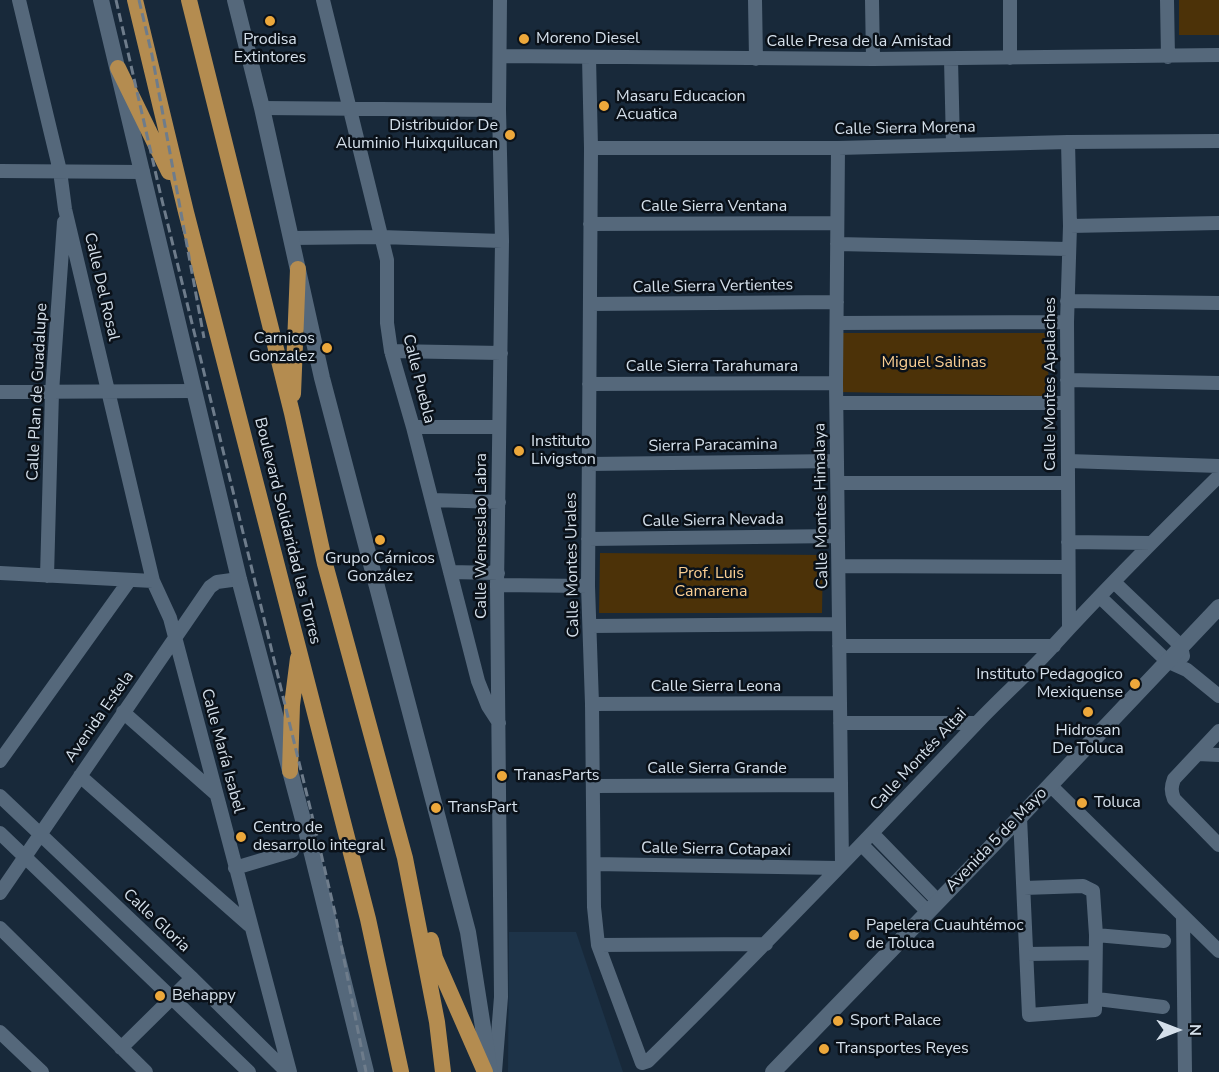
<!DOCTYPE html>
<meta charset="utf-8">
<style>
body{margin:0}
#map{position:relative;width:1219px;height:1072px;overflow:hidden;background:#18293a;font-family:"Nunito Sans",sans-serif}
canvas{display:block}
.north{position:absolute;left:1147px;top:1000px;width:60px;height:60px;-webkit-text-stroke:4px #0a1119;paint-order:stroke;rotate:90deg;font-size:16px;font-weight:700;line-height:24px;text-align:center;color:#d5e0eb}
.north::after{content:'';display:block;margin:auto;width:21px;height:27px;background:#d5e0eb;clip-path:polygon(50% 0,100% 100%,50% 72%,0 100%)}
</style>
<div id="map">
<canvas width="1219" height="1072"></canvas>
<div class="north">N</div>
</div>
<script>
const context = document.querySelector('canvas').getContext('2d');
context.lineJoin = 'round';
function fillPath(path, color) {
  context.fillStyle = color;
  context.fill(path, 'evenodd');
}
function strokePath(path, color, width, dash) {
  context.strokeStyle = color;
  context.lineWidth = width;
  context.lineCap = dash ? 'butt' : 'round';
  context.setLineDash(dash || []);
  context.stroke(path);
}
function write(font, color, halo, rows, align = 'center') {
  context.font = font + ' "Nunito Sans",sans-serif';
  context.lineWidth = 5;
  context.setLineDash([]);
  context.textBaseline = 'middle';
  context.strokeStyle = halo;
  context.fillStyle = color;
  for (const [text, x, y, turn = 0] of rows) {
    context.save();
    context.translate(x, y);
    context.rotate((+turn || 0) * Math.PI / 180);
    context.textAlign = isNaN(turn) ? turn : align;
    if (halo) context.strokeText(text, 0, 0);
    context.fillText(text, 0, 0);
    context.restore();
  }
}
const built = new Path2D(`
 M509 932H576L623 1072H508Z`);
const green = new Path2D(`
 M1179 0H1219V35H1179Z
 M839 333H1049L1048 396 839 392Z
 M600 553 823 555 822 613H599Z`);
const minor = new Path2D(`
 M19 0 60 171 65 209 153 581 170 618 290 1072
 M323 0 387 260V323L391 351 413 427 478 681 488 706 499 723
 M755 0 756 59
 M872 0 873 59
 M1010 0V58
 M1167 0 1168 57
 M500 56 873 59 1219 55
 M589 57 591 148 588 586 592 704 594 907 598 945 642 1063 648 1061C759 952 867 839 974 726 1000 698 1029 673 1054 645 1107 587 1163 531 1219 476
 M951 59 953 145
 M262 108 499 110
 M1068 142 1070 226 1067 322 1069 627
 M591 148H838L1068 142 1219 141
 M838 148 836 383 842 864
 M0 171 143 172
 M590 224 837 223
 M1070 226 1219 223
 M291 238 381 237 502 241
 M837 244 1068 249
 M1067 301 1219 303
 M590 304 837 302
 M837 323 1067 322
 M391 351 501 353
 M1067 380 1219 383
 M589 384 836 383
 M0 392 195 391
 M837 403H1067
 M413 427H499
 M1068 461 1219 466
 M589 464 837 461
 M838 483H1068
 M432 500 499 502
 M588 539 838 536
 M1068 542 1151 543
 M839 566 1068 567
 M450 572 498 573
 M0 573 153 581
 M47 576 52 392 64 222
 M1114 582 1181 646 1183 656
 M497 585 588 586
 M1100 597 1167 661 1187 670 1219 696
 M590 626 839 624
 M839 646H1054
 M592 704 840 703
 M123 712 216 794
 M840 723H976
 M1219 731 1174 779C1171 787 1171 791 1174 799L1219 845
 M1198 754 1219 755
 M0 761 129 581
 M80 776 249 925
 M1050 785 1219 951
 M593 786 841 785
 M0 796 192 978 287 1072
 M1020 817 1029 1015 1095 1010 1096 935 1093 891 1083 886 1024 888
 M0 833 249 1072
 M873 834 938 901
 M862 845 928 912
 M594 864 838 868
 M235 868 292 851
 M0 893 210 587 217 582 239 579
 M1183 916 1185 1072
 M0 928 146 1072
 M1096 935 1164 941
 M598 945 766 944
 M1027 954 1095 953
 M1097 999 1163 1007
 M0 1032 42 1072
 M121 1048 192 978
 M495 1072 501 997 497 585 502 241 499 110 500 0`);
const secondary = new Path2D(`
 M101 0 239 579 310 846 366 1072
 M235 0 262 108 322 378 468 932 490 1072
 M773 1072 1020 817 1219 607`);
const trunk = new Path2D(`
 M135 0 186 212 368 919 401 1072
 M189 0 292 413 325 564 405 858 437 1022 443 1072
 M118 68 169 172
 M293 394 298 269
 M290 771 292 705 298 658
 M431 940 435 958 485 1072`);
const rail = new Path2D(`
 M116 0 160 192 316 832 335 913 366 1072
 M139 0 152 55 204 338`);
const markers = [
 [270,21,6,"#eda83b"],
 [524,39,6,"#eda83b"],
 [604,106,6,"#eda83b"],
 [510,135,6,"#eda83b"],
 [327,348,6,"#eda83b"],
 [519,451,6,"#eda83b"],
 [380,540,6,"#eda83b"],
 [1135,684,6,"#eda83b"],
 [1088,712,6,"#eda83b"],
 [502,776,6,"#eda83b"],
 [1082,803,6,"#eda83b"],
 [436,808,6,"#eda83b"],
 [241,837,6,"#eda83b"],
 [854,935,6,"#eda83b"],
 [160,996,6,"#eda83b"],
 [838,1021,6,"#eda83b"],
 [824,1049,6,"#eda83b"]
];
const poiNames = [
 ["Moreno Diesel",536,39],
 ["Prodisa",270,40,"center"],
 ["Extintores",270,58,"center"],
 ["Masaru Educacion",616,97],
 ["Acuatica",616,115],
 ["Distribuidor De",498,126,"right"],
 ["Aluminio Huixquilucan",498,144,"right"],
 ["Carnicos",315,339,"right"],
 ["Gonzalez",315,357,"right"],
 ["Instituto",531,442],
 ["Livigston",531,460],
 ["Grupo Cárnicos",380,559,"center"],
 ["González",380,577,"center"],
 ["Instituto Pedagogico",1123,675,"right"],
 ["Mexiquense",1123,693,"right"],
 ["Hidrosan",1088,731,"center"],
 ["De Toluca",1088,749,"center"],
 ["TranasParts",514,776],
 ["Toluca",1094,803],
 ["TransPart",448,808],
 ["Centro de",253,828],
 ["desarrollo integral",253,846],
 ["Papelera Cuauhtémoc",866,926],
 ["de Toluca",866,944],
 ["Behappy",172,996],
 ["Sport Palace",850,1021],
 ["Transportes Reyes",836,1049]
];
const streetNames = [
 ["Calle Presa de la Amistad",859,42],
 ["Calle Sierra Morena",905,129,-1],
 ["Calle Sierra Ventana",714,207],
 ["Calle Del Rosal",101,287,77],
 ["Calle Sierra Vertientes",713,287,-1],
 ["Calle Sierra Tarahumara",712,367],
 ["Calle Puebla",418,379,76],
 ["Calle Montes Apalaches",1051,384,-90],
 ["Calle Plan de Guadalupe",38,392,-87],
 ["Sierra Paracamina",713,446,-1],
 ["Calle Montes Himalaya",822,506,-91],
 ["Calle Sierra Nevada",713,521,-1],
 ["Boulevard Solidaridad las Torres",287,531,76],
 ["Calle Wenseslao Labra",482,536,-90],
 ["Calle Montes Urales",573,565,-91],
 ["Calle Sierra Leona",716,687],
 ["Avenida Estela",100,717,-55],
 ["Calle María Isabel",222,751,75],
 ["Calle Montés Altai",919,760,-47],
 ["Calle Sierra Grande",717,769],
 ["Avenida 5 de Mayo",997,840,-46],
 ["Calle Sierra Cotapaxi",716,850,1],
 ["Calle Gloria",156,921,43]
];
const parkNames = [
 ["Miguel Salinas",934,363],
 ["Prof. Luis",711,574],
 ["Camarena",711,592]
];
fillPath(built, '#1d3348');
fillPath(green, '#4c3208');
strokePath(minor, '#55687b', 14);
strokePath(secondary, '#55687b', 16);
strokePath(trunk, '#b48c50', 16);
strokePath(rail, '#6e7c8b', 3, [9, 4.5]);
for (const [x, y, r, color] of markers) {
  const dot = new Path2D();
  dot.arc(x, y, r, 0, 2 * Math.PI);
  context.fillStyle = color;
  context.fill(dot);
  strokePath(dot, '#0a1119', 2);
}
write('16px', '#d5e0eb', '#0a1119', poiNames, 'left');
write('16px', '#d5e0eb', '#0a1119', streetNames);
write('16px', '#face92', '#0a1119', parkNames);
</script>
